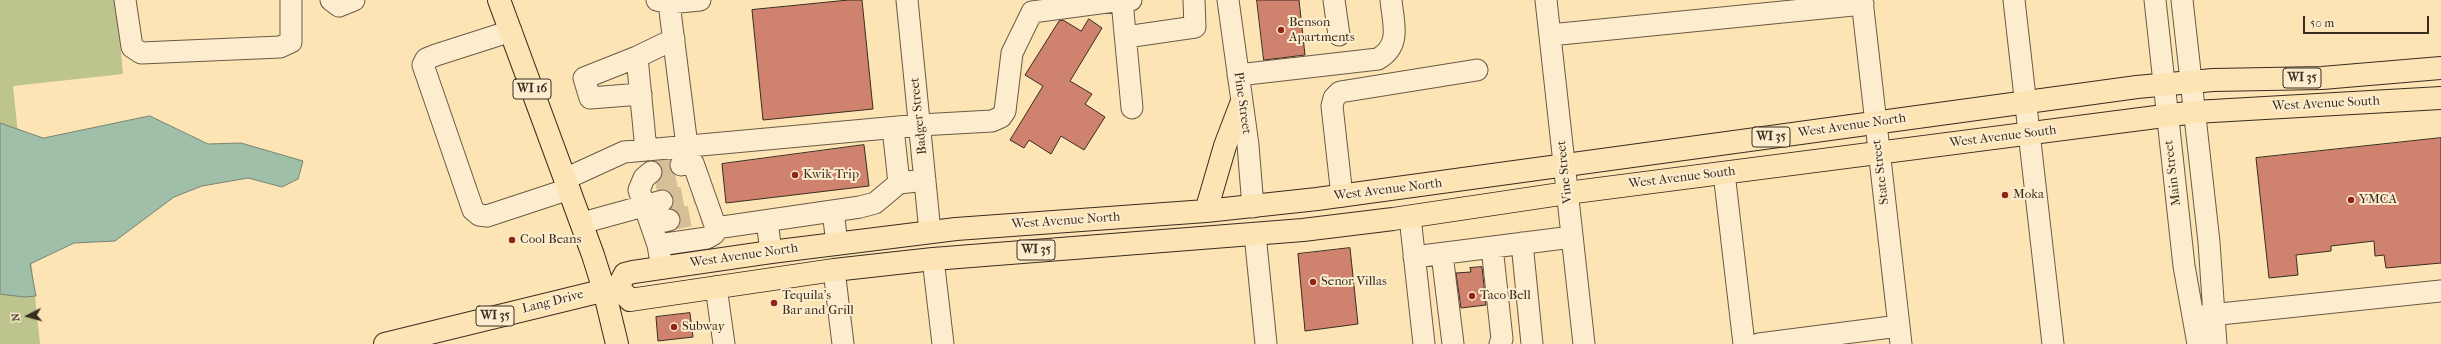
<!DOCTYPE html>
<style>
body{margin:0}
#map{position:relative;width:2441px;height:344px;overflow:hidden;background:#fce4b4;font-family:"IM FELL French Canon",serif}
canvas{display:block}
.north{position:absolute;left:8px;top:296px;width:40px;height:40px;-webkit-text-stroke:3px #fdedce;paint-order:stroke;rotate:264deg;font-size:11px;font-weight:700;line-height:16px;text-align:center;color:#392c21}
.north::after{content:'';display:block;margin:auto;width:14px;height:18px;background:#392c21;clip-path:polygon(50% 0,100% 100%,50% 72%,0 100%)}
.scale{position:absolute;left:2303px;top:16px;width:126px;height:18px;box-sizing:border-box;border:2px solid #392c21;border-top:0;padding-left:5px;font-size:12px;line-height:14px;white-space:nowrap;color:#392c21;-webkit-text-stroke:3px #fdedce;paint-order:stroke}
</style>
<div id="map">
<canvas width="2441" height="344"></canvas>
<div class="north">N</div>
<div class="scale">50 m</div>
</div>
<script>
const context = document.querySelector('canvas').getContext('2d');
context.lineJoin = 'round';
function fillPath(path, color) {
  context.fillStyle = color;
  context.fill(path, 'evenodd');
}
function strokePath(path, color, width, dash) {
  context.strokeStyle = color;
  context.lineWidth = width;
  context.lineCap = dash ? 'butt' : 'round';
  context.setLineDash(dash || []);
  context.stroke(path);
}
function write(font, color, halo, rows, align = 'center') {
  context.font = font + ' "IM FELL French Canon",serif';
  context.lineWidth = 4;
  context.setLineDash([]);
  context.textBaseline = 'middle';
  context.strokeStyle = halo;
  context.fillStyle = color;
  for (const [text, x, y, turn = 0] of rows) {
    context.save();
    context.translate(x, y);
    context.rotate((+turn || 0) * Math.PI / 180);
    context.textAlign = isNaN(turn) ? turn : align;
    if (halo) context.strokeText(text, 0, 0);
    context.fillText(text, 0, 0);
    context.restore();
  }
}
const green = new Path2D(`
 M0 0H116L123 74 13 86 40 344H0Z`);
const water = new Path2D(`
 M150 116 208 144 241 143 303 161 298 179 282 187 248 178 202 186 174 197 115 241 74 243 30 264 36 296 24 297 0 294V123L43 138Z`);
const building = new Path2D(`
 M849 0H862L873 109 763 120 752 10Z
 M1257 0H1299L1305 55 1264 60Z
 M1089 19 1102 28 1070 81 1092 94 1085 104 1105 117 1084 150 1061 136 1051 154 1029 140 1024 148 1010 140 1043 86 1025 75 1059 21 1063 20 1081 31Z
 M2441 138V263L2386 268 2384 255 2375 256 2374 241 2331 246V251L2296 255 2298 275 2269 278 2256 158Z
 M864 145 869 186 726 203 722 164Z
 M1350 248 1358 324 1305 331 1298 254Z
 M1482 267 1486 305 1461 308 1456 273 1471 272 1470 268Z
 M690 313 693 337 658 341 656 317Z`);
const minorTunnel = new Path2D(`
 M651 172 681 165
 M656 186 686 180
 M662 201 693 195
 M669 220 700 214`);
const minor = new Path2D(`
 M125 0 132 47 141 53 280 47 291 42V0
 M331 0 339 6 354 0
 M657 0 669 3 700 0
 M907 0 930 232
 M1131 0 1122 1 1132 108
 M1228 0 1248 145 1253 207
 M1334 0 1339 35
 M1546 0 1584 344
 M1862 0 1901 344
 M2014 0 2053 344
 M2155 0 2184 266 2198 344
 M2182 0 2209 242 2216 344
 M669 3 687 146
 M511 31 436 55 426 59 423 65 473 210 479 215 487 216 569 189
 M1550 35 1863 4
 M1126 37 1195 27 1194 0
 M637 57 584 78 590 98 641 94
 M1238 75 1378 59C1402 45 1393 23 1391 0
 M893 128 899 183
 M646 150 637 57 674 39
 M681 165 693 163 716 228 860 207 875 203 899 183 925 180
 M651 172 644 178 639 190 658 245
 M1724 173 1744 344
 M565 179 624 152 920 125 992 121 1001 117 1005 111 1012 53 1032 12 1122 0
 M1342 196 1332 106 1334 98 1340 92 1477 70
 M833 211 837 244
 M1410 217 1424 344
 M767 221 771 252
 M582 223 662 201
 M651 224 669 220
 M1255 234 1266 344
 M1522 243 1532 344
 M1492 247 1502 339 1500 344
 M1442 254 1453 344
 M1414 257 1572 237
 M933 259 943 344
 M662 268 658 245 707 238 714 234 716 228
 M834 270 843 344
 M716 287 724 344
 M2201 316 2441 291
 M1759 344 1899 326`);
const major = new Path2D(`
 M499 0 593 255 604 290 617 344
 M1206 211 1225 146 1241 104
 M618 287 630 300 834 270 933 259 1303 230 1393 219 1567 193 2195 112 2441 98
 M385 344 618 287 625 274 633 272 771 252 956 229 1206 211 1317 199 2137 87 2213 80 2322 78 2441 68`);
const markers = [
 [1281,30,4,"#8f2418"],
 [795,175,4,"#8f2418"],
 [2005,195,4,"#8f2418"],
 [2351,200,4,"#8f2418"],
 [512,240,4,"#8f2418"],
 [1313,282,4,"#8f2418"],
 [1472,296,4,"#8f2418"],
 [774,303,4,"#8f2418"],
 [674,327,4,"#8f2418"]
];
const shields = [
 [2302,78,38],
 [532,89,38],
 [1771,137,38],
 [1036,250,38],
 [495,316,38]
];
const shieldNames = [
 ["WI 35",2302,78],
 ["WI 16",532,89],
 ["WI 35",1771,137],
 ["WI 35",1036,250],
 ["WI 35",495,316]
];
const poiNames = [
 ["Benson",1289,23],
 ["Apartments",1289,38],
 ["Kwik Trip",803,175],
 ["Moka",2013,195],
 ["YMCA",2359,200],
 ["Cool Beans",520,240],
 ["Senor Villas",1321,282],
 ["Tequila's",782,296],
 ["Bar and Grill",782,311],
 ["Taco Bell",1480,296],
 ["Subway",682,327]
];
const streetNames = [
 ["Pine Street",1242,103,82],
 ["West Avenue South",2326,104,-3],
 ["Badger Street",919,116,-96],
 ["West Avenue North",1852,126,-8],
 ["West Avenue South",2003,137,-7],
 ["Vine Street",1565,172,-96],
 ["State Street",1881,172,-97],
 ["Main Street",2173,173,-97],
 ["West Avenue South",1682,178,-7],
 ["West Avenue North",1388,190,-7],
 ["West Avenue North",1066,221,-4],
 ["West Avenue North",744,256,-8],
 ["Lang Drive",553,302,-14]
];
fillPath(green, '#bec48e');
fillPath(water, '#a0bfa9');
strokePath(water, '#778473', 1);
fillPath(building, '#cf836f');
strokePath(building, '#392c21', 1);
strokePath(minorTunnel, '#d5bf97', 21, [21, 10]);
strokePath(minor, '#6a5a46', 23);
strokePath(major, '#392c21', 24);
strokePath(minor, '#fdedce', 21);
strokePath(major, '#fce4b4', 22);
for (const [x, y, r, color] of markers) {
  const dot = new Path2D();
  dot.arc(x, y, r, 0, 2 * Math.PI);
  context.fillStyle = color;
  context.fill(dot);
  strokePath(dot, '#fdedce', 1.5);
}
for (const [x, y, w] of shields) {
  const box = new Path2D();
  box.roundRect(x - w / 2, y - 10, w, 20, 3);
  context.fillStyle = '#fdedce';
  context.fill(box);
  strokePath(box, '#392c21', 1);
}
write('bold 12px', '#392c21', null, shieldNames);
write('13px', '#392c21', '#fdedce', poiNames, 'left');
write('13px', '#392c21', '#fdedce', streetNames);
</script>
